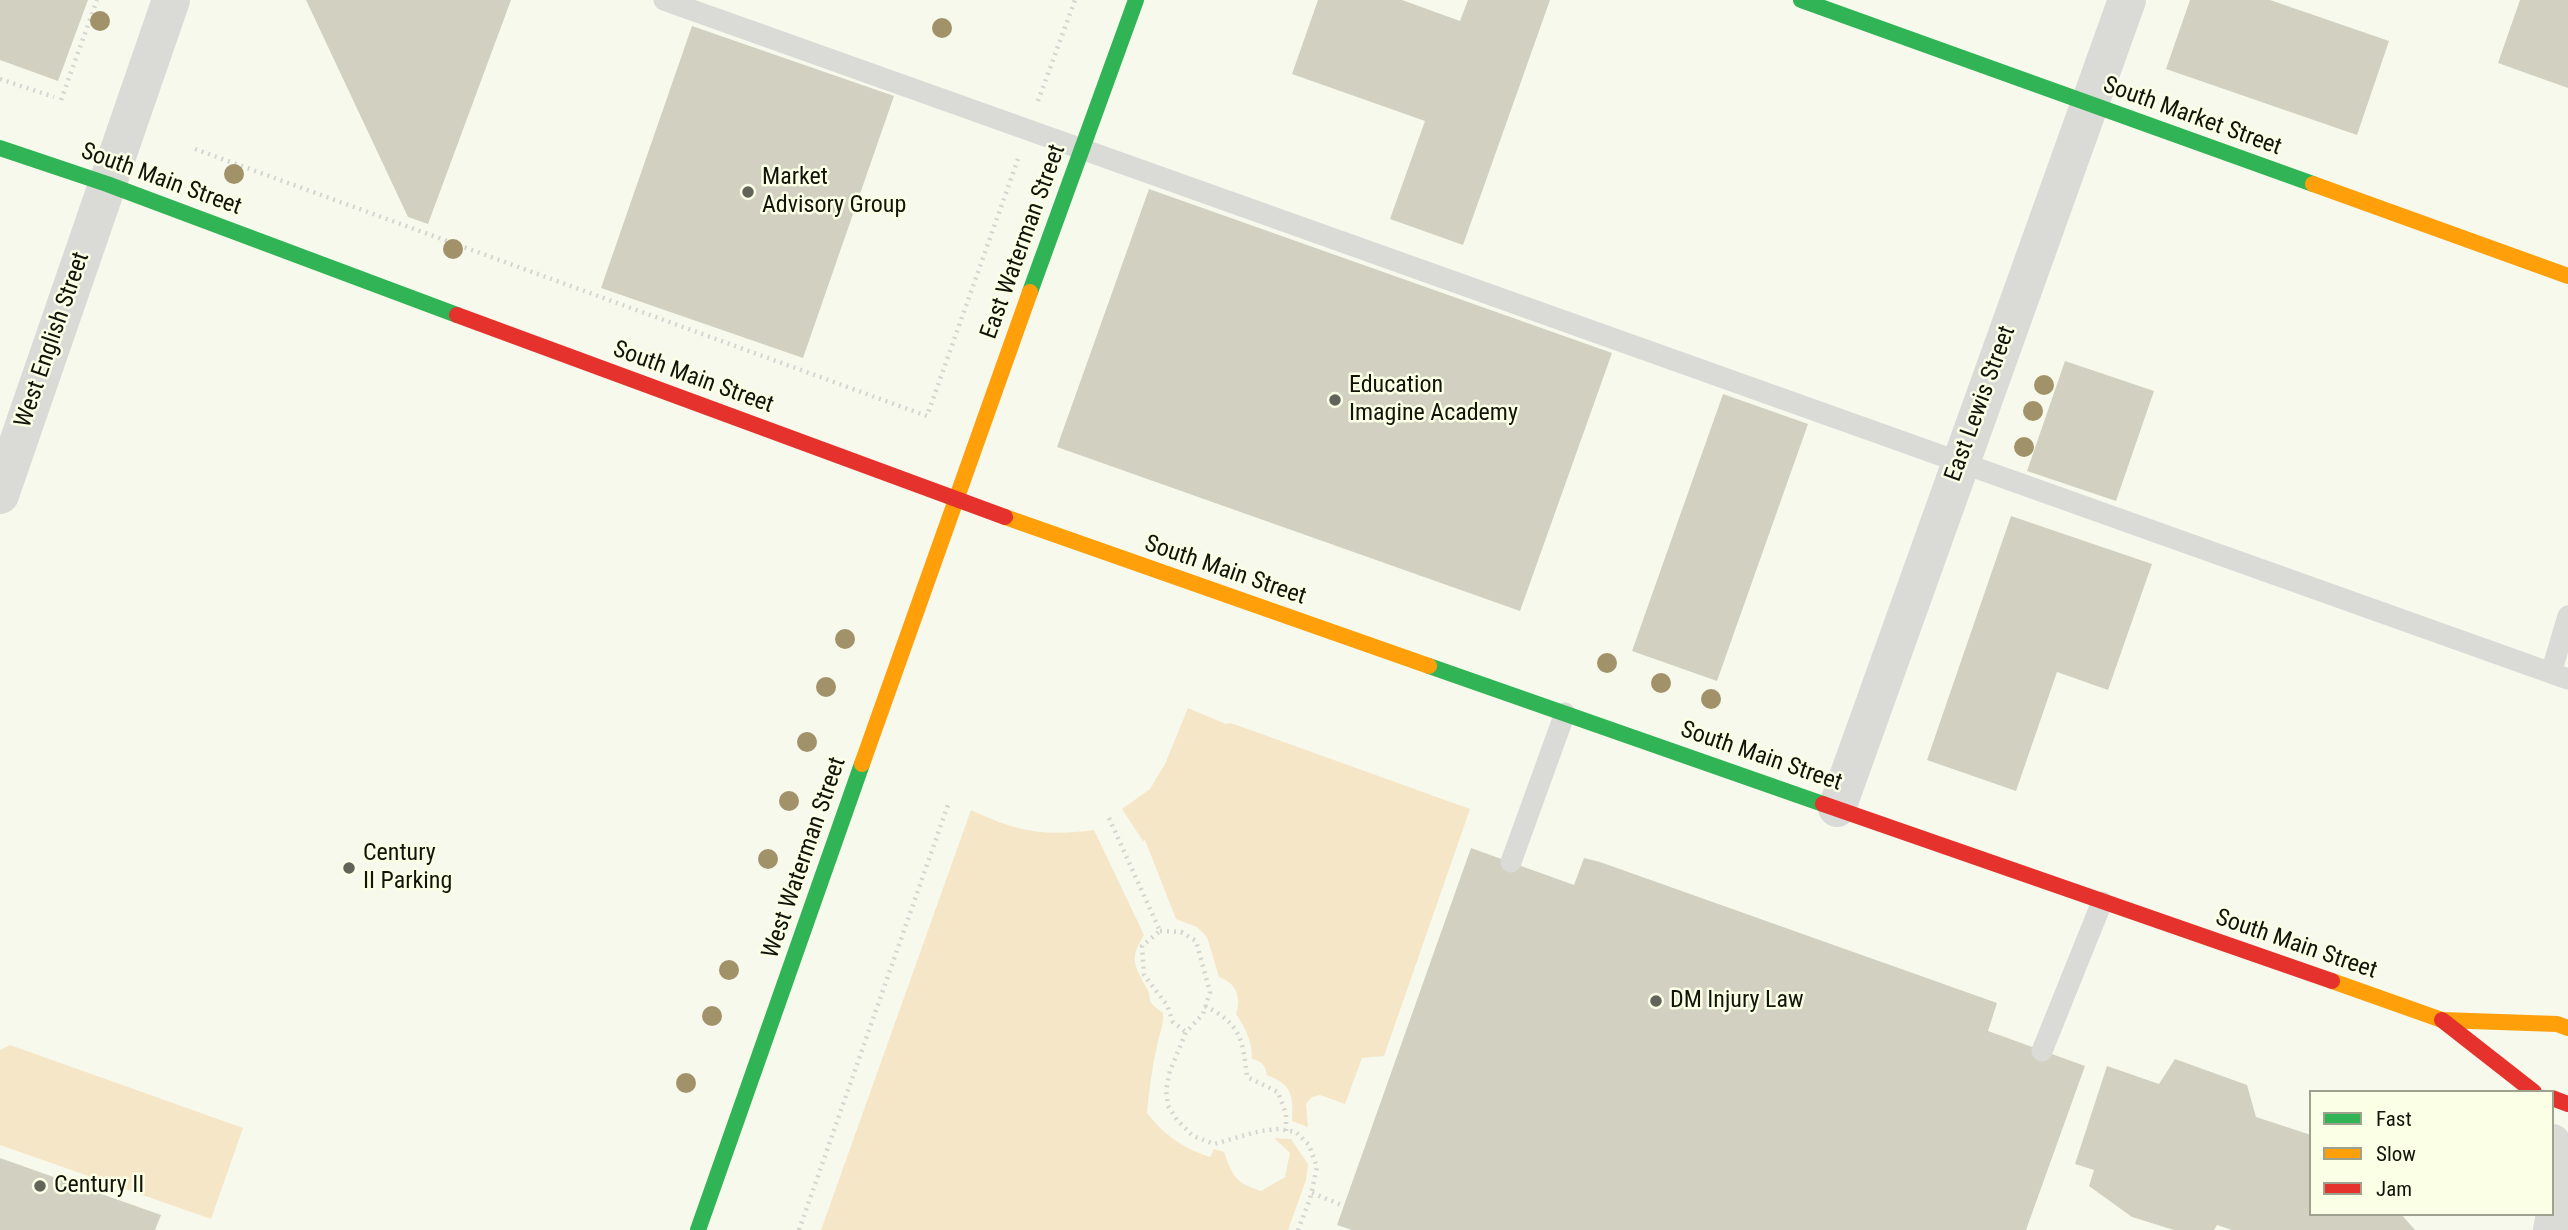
<!DOCTYPE html>
<style>
body{margin:0}
#map{position:relative;width:2568px;height:1230px;overflow:hidden;background:#f6f9ec;font-family:"Roboto Condensed",sans-serif}
canvas{display:block}
.legend{position:absolute;left:2309px;top:1090px;width:245px;height:126px;box-sizing:border-box;background:#faffe6;border:2px solid #9da18e;margin:0;padding:9px 12px;list-style:none;font-size:21px;color:#12140a}
.legend li{display:flex;align-items:center;gap:14px;height:35px}
.legend b{width:35px;border:2px solid #9da18e}
</style>
<div id="map">
<canvas width="2568" height="1230"></canvas>
<ul class="legend">
<li><b style="height:9px;background:#30b455"></b>Fast</li>
<li><b style="height:9px;background:#ff9f0a"></b>Slow</li>
<li><b style="height:9px;background:#e5322d"></b>Jam</li>
</ul>
</div>
<script>
const context = document.querySelector('canvas').getContext('2d');
context.lineJoin = 'round';
function fillPath(path, color) {
  context.fillStyle = color;
  context.fill(path, 'evenodd');
}
function strokePath(path, color, width, dash) {
  context.strokeStyle = color;
  context.lineWidth = width;
  context.lineCap = dash ? 'butt' : 'round';
  context.setLineDash(dash || []);
  context.stroke(path);
}
function write(font, color, halo, rows, align = 'center') {
  context.font = font + ' "Roboto Condensed",sans-serif';
  context.lineWidth = 5;
  context.setLineDash([]);
  context.textBaseline = 'middle';
  context.strokeStyle = halo;
  context.fillStyle = color;
  for (const [text, x, y, turn = 0] of rows) {
    context.save();
    context.translate(x, y);
    context.rotate((+turn || 0) * Math.PI / 180);
    context.textAlign = isNaN(turn) ? turn : align;
    if (halo) context.strokeText(text, 0, 0);
    context.fillText(text, 0, 0);
    context.restore();
  }
}
const green = new Path2D(`
 M1188 708 1226 724 1231 723 1470 809 1384 1056 1362 1058 1345 1104 1320 1095 1312 1097 1306 1104 1308 1127 1292 1121C1293 1096 1293 1085 1267 1075 1265 1065 1262 1061 1252 1059 1252 1041 1246 1029 1236 1014 1242 997 1236 983 1219 977L1207 937 1197 927 1176 919 1145 840 1143 841 1122 809 1150 789 1165 764Z
 M971 810C1016 831 1043 837 1094 830L1144 935C1129 960 1134 964 1146 987 1155 1002 1142 998 1163 1013 1164 1026 1159 1034 1157 1046 1152 1068 1149 1090 1147 1113 1164 1135 1183 1148 1210 1157L1214 1149 1224 1152C1233 1177 1236 1183 1261 1191L1285 1177 1290 1153 1274 1138 1291 1139 1308 1164 1306 1180 1288 1230H821Z
 M10 1045 243 1128 211 1219 0 1145V1050Z`);
const building = new Path2D(`
 M0 0H88L58 81 0 60Z
 M306 0H511L428 224 408 217Z
 M1318 0H1402L1460 21 1468 0H1550L1463 245 1390 219 1425 121 1292 74Z
 M2190 0H2270L2389 41 2357 135 2166 69Z
 M2520 0H2568V88L2498 63Z
 M692 26 894 96 803 358 601 288Z
 M1149 189 1612 353 1520 611 1057 447Z
 M2065 361 2154 391 2116 501 2027 471Z
 M1723 394 1808 424 1717 681 1632 651Z
 M2011 516 2152 564 2108 690 2057 672 2016 791 1927 760Z
 M1471 848 1574 885 1584 858 1600 862 1997 1003 1988 1031 2085 1066 2026 1230H1352L1337 1225Z
 M2175 1059 2247 1085 2256 1117 2311 1135V1214H2401L2415 1230H2232L2217 1225 2214 1230H2174L2132 1217 2089 1186 2094 1170 2075 1164 2107 1066 2159 1084Z
 M0 1158 161 1215 155 1230H0Z`);
const path = new Path2D(`
 M0 79 54 97
 M61 100 97 0
 M1038 101 1075 0
 M195 149 927 416 1018 159
 M1109 818 1160 931 1142 946 1144 975 1167 1005 1173 1022 1186 1032
 M1160 931 1181 932 1196 941 1210 992 1203 1014 1186 1032 1170 1071 1166 1090 1168 1106 1177 1120 1193 1136 1214 1144 1260 1131 1279 1129 1296 1132 1309 1145 1317 1167 1310 1199 1298 1230
 M1205 1006C1241 1024 1243 1040 1247 1077L1278 1092 1286 1114V1131
 M1312 1193 1344 1206
 M799 1230 949 802`);
const lane = new Path2D(`
 M664 0 2568 679
 M2551 673 2568 616
 M1511 862 1565 713
 M2042 1051 2102 902`);
const street = new Path2D(`
 M0 495 171 0
 M1837 808 2127 0
 M2552 1143C2561 1170 2558 1202 2552 1230`);
const fast = new Path2D(`
 M1801 0 2313 184
 M0 148 107 184 457 315
 M1030 292 1136 0
 M1429 666 1823 804
 M698 1230 862 764`);
const slow = new Path2D(`
 M2313 184 2568 276
 M1005 517 1429 666
 M862 764 1030 292
 M2332 981 2442 1020 2557 1024 2568 1028`);
const jam = new Path2D(`
 M457 315 1005 517
 M1823 804 2332 981
 M2442 1020 2534 1092
 M2552 1098 2568 1104`);
const trees = [
 [100,21],
 [942,28],
 [234,174],
 [453,249],
 [2044,385],
 [2033,411],
 [2024,447],
 [845,639],
 [1607,663],
 [1661,683],
 [826,687],
 [1711,699],
 [807,742],
 [789,801],
 [768,859],
 [729,970],
 [712,1016],
 [686,1083]
];
const markers = [
 [748,192,7,"#626459"],
 [1335,400,7,"#626459"],
 [349,868,7,"#626459"],
 [1656,1001,7,"#626459"],
 [40,1186,7,"#626459"]
];
const streetNames = [
 ["South Market Street",2192,117,20],
 ["South Main Street",161,180,20],
 ["East Waterman Street",1024,242,-70],
 ["West English Street",53,340,-71],
 ["South Main Street",693,378,20],
 ["East Lewis Street",1981,404,-70],
 ["South Main Street",1225,571,19],
 ["South Main Street",1761,757,19],
 ["West Waterman Street",805,858,-71],
 ["South Main Street",2296,945,19]
];
const poiNames = [
 ["Market",762,178],
 ["Advisory Group",762,206],
 ["Education",1349,386],
 ["Imagine Academy",1349,414],
 ["Century",363,854],
 ["II Parking",363,882],
 ["DM Injury Law",1670,1001],
 ["Century II",54,1186]
];
fillPath(green, '#f6e6c8');
fillPath(building, '#d2d1c1');
strokePath(path, '#d5d6d2', 4.5, [2, 5]);
strokePath(lane, '#dadad7', 21);
strokePath(street, '#dadad7', 38);
strokePath(fast, '#30b455', 16);
strokePath(slow, '#ff9f0a', 16);
strokePath(jam, '#e5322d', 16);
context.fillStyle = '#a2926a';
for (const [x, y] of trees) {
  context.beginPath();
  context.arc(x, y, 10, 0, 2 * Math.PI);
  context.fill();
}
for (const [x, y, r, color] of markers) {
  const dot = new Path2D();
  dot.arc(x, y, r, 0, 2 * Math.PI);
  context.fillStyle = color;
  context.fill(dot);
  strokePath(dot, '#faffe6', 2.5);
}
write('24px', '#12140a', '#faffe6', streetNames);
write('24px', '#12140a', '#faffe6', poiNames, 'left');
</script>
